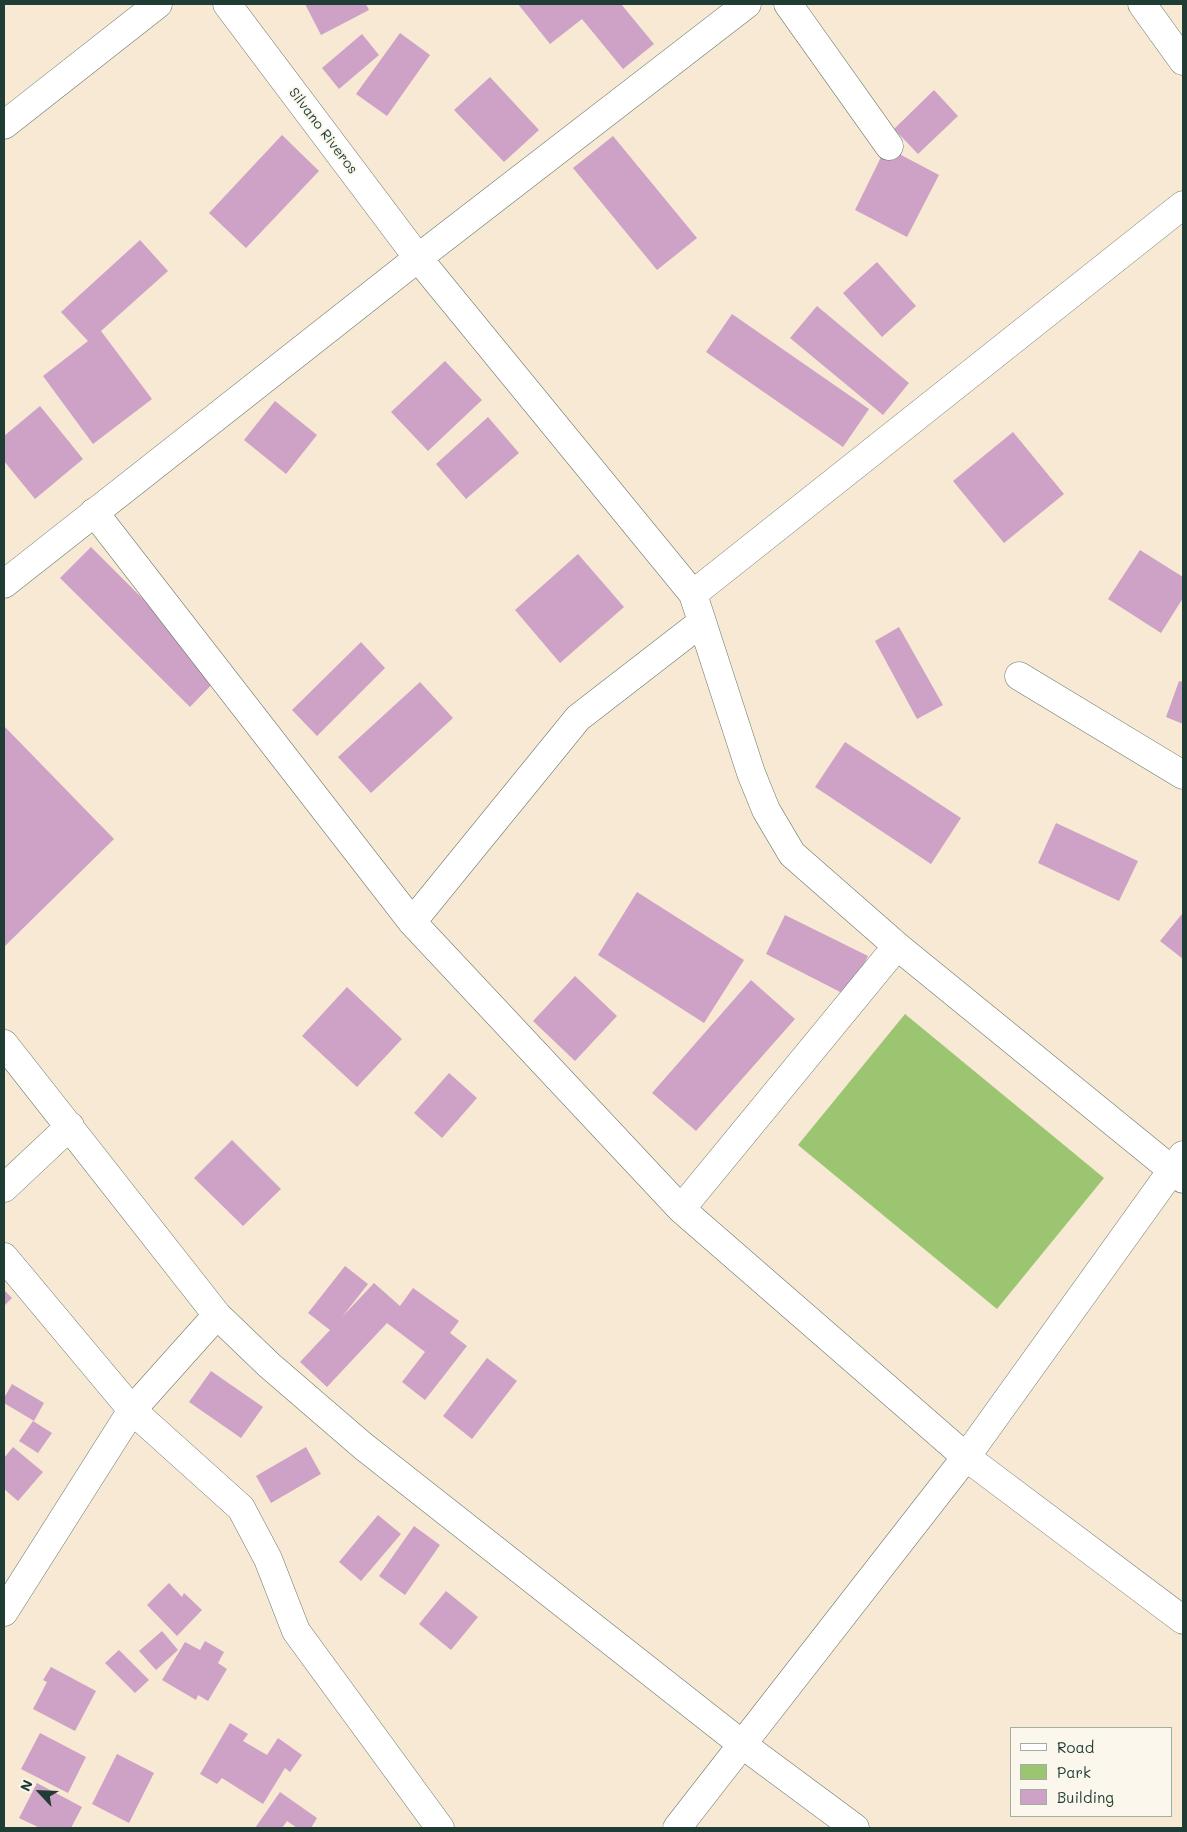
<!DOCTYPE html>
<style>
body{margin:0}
#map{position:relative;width:1187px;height:1832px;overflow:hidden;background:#f7e9d4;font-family:Mali,sans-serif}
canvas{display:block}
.frame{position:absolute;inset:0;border:5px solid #1f3d34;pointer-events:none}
.legend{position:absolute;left:1010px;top:1727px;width:162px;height:90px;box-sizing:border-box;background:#fbf7ec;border:1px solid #a3ada2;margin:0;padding:6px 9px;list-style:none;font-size:15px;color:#1f3d34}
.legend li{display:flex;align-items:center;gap:10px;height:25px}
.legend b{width:25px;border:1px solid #a3ada2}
.north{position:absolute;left:15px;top:1767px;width:50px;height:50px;-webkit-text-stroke:4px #fbf7ec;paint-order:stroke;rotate:295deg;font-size:14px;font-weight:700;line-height:20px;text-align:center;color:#1f3d34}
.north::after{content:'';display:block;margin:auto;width:18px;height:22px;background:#1f3d34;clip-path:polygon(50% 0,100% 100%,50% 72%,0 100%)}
</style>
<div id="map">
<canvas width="1187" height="1832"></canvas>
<div class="frame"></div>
<ul class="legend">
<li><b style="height:6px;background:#fff"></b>Road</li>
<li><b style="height:14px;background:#9cc571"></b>Park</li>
<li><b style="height:14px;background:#cda2c6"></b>Building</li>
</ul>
<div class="north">N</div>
</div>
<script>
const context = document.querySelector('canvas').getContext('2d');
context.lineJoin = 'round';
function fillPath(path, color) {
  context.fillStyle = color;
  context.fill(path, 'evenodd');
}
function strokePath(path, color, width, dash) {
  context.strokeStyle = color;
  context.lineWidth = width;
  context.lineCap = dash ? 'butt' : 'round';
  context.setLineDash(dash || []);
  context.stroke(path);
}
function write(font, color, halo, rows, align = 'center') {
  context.font = font + ' Mali,sans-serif';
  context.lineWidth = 4;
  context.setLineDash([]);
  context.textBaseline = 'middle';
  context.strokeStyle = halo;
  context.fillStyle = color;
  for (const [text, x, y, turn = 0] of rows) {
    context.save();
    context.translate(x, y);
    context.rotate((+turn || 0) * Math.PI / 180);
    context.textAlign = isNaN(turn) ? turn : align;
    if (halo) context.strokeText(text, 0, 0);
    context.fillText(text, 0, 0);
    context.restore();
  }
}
const green = new Path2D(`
 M905 1014 1104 1178 997 1309 798 1145Z`);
const building = new Path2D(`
 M305 4H366L369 10 321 35Z
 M518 4H621L654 44 623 69 582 19 550 44Z
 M400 33 430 55 387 116 356 94Z
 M362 34 379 55 339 89 322 68Z
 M490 77 539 130 504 162 454 110Z
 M934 90 958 116 918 154 894 129Z
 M282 135 319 171 246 248 209 213Z
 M613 136 697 238 657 270 573 168Z
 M886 147 939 175 907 237 855 210Z
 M140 240 168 271 101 331 152 399 93 444 43 376 88 341 61 312Z
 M877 262 916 306 882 337 843 293Z
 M817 306 909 383 883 415 790 338Z
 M732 314 869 409 843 447 706 352Z
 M445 361 482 400 428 451 391 412Z
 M275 401 317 435 286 474 244 440Z
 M40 406 83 459 35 499 4 461V436Z
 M488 417 519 453 466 499 436 464Z
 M1013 432 1064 494 1004 543 953 481Z
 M91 547 220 676 190 707 60 578Z
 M1140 550 1183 577V598L1161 633 1108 599Z
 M578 554 624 607 560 663 515 610Z
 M899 627 943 705 917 719 875 641Z
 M361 642 385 668 317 736 292 710Z
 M1179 681 1183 682V724L1166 717Z
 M420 682 453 718 371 793 338 757Z
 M4 726 114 839 4 947Z
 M845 742 961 818 931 864 815 787Z
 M1056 823 1138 861 1119 901 1038 863Z
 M637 892 744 960 704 1023 598 955Z
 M1182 914 1183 915V959L1160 941Z
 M785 915 868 956 848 996 766 954Z
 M575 976 617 1016 575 1061 533 1021Z
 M751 980 795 1019 696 1131 652 1093Z
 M347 987 402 1039 357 1087 302 1036Z
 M449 1073 477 1098 442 1138 414 1113Z
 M232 1140 281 1189 243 1226 194 1178Z
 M345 1266 368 1284 342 1317 374 1283 400 1306 413 1288 459 1321 450 1333 467 1346 425 1400 402 1382 425 1352 387 1323 327 1387 300 1362 330 1330 308 1313Z
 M4 1290 12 1298 4 1306Z
 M487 1358 517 1381 472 1439 443 1416Z
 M211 1371 263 1407 241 1438 189 1402Z
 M12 1384 44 1403 34 1421 4 1403V1398Z
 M33 1421 52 1433 38 1453 19 1441Z
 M13 1447 43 1472 18 1501 4 1489V1458Z
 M306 1447 321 1474 271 1503 256 1476Z
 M378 1515 401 1534 361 1581 339 1562Z
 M414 1526 440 1545 405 1595 379 1576Z
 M169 1583 182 1597 184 1593 202 1610 177 1636 147 1605Z
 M446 1591 478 1617 451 1650 419 1624Z
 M162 1631 178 1650 156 1670 139 1651Z
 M205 1641 224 1652 218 1663 227 1669 208 1701 198 1695 196 1700 162 1680 185 1642 200 1650Z
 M119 1650 149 1680 135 1693 105 1663Z
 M51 1667 96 1691 75 1731 33 1709 47 1682 43 1680Z
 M230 1723 248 1734 243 1741 267 1755 278 1738 302 1755 290 1772 285 1768 263 1804 222 1778 217 1784 200 1774Z
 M40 1733 86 1757 68 1793 21 1769Z
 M117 1754 154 1773 129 1823 92 1804Z
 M37 1783 82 1807 71 1828H40L19 1818Z
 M280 1792 317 1818 311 1828H297L287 1821 282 1828H255Z`);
const minor = new Path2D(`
 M227 4 418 258 693 594 751 773 766 810 792 854 897 946 1183 1179
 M788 4 889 146
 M1142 4 1183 61
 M4 125 158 4
 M94 512 412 922 681 1209 966 1457 1183 1620
 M4 584 418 258 747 4
 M693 594 1183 205
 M1019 676 1183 775
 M412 922 578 718 702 622
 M4 1044 217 1315 269 1365 363 1446 743 1745 855 1828
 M4 1188 70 1126
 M681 1209 897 946
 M4 1257 132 1410 241 1508 268 1559 296 1631 440 1828
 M4 1612 132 1410 217 1315
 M677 1828 966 1457 1183 1155`);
const streetNames = [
 ["Silvano Riveros",323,131,53]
];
fillPath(green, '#9cc571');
fillPath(building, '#cda2c6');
strokePath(minor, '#6b796c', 29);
strokePath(minor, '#fff', 28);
write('14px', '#1f3d34', '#fbf7ec', streetNames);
</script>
